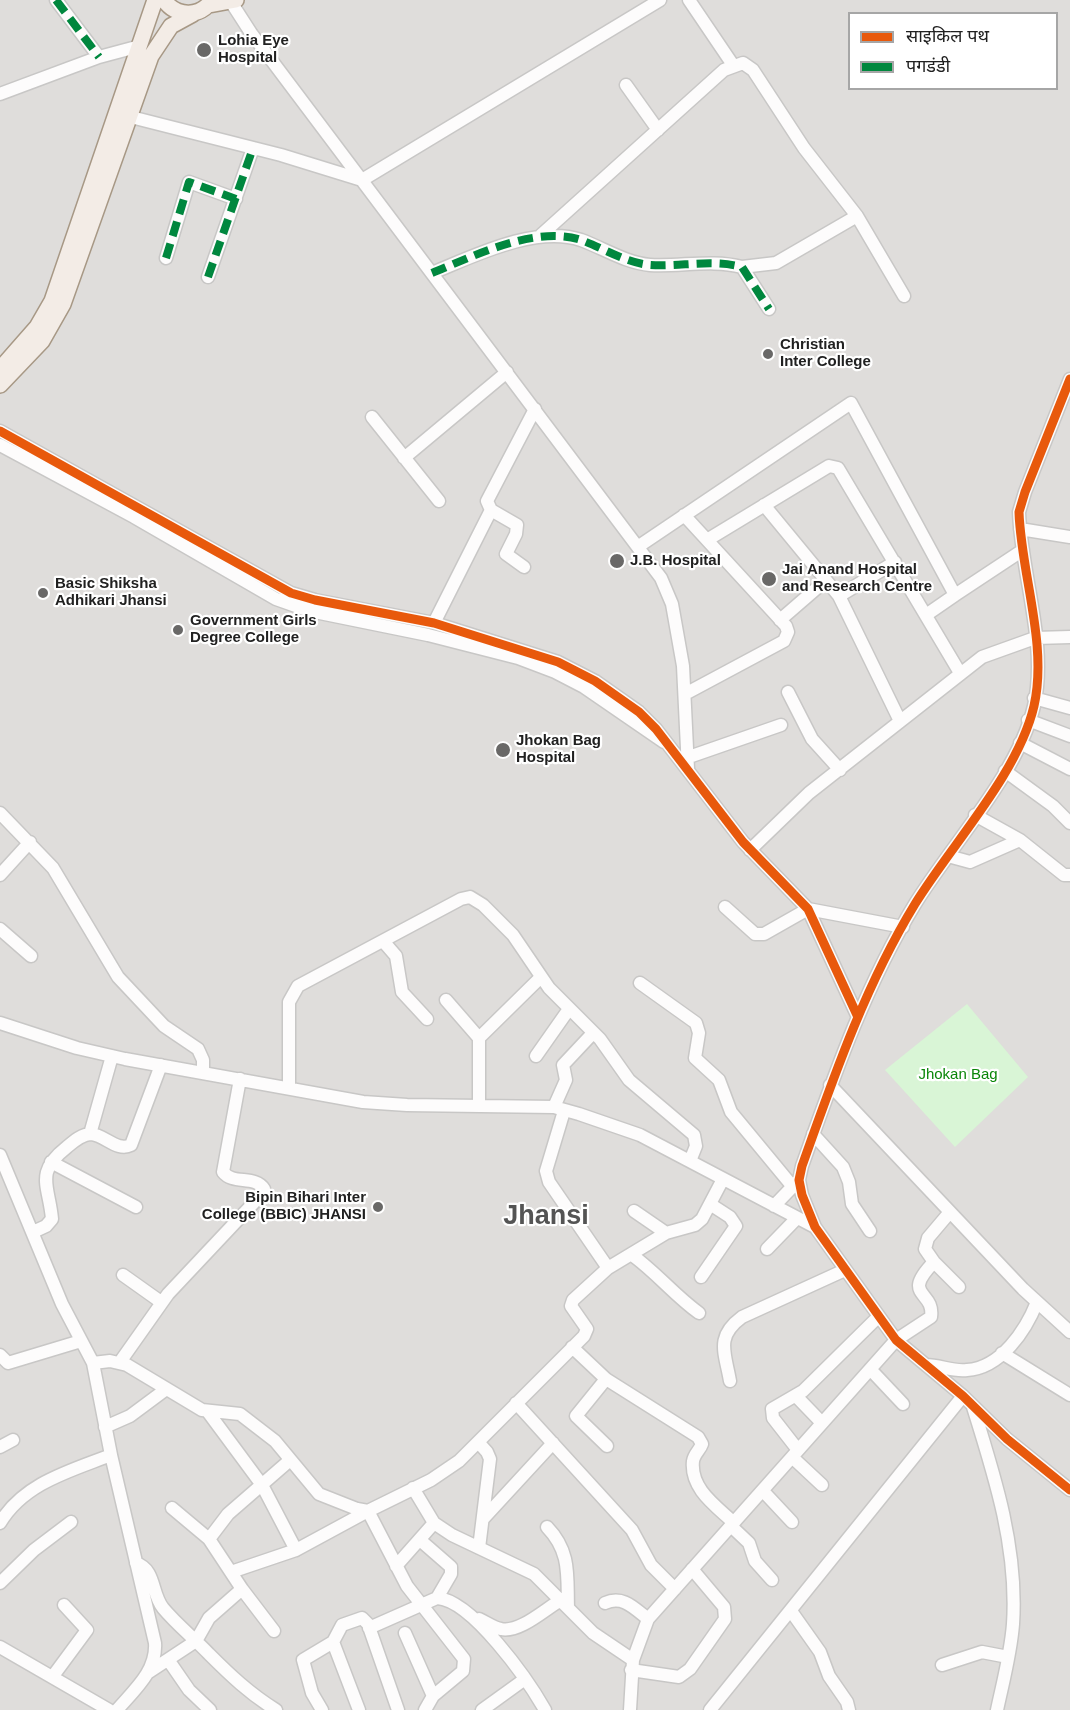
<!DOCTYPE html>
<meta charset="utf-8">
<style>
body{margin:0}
#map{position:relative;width:1070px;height:1710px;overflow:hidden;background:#f0edea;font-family:Helvetica,"Noto Sans Devanagari",sans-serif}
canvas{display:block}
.legend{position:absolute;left:848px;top:12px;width:210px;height:78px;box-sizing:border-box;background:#fff;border:2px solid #a6a6a6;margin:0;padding:8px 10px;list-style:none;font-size:18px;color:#212121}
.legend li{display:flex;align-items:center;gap:12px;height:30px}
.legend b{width:30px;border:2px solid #a6a6a6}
</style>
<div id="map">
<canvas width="1070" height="1710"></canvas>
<ul class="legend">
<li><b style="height:8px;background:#e8590c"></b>साइकिल पथ</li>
<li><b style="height:8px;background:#00873e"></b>पगडंडी</li>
</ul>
</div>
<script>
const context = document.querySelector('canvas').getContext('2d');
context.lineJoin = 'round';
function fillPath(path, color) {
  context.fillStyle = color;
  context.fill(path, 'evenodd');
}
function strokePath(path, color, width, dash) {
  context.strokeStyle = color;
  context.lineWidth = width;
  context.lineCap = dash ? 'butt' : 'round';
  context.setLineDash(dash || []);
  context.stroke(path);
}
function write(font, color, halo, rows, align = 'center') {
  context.font = font + ' Helvetica,sans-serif';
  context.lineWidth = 4.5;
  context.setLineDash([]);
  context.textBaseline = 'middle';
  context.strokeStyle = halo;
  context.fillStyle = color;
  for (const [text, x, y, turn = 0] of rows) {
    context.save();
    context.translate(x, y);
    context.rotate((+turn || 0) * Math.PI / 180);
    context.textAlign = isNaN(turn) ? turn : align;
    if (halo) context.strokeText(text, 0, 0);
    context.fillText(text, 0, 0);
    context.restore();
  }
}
const residential = new Path2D(`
 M0 0H1070V1710H0ZM850 14H1056V88H850Z`);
const park = new Path2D(`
 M967 1004 1028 1077 955 1147 885 1070Z`);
const minor = new Path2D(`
 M56 0 99 57
 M689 0 733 65
 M231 2 251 33 661 578 672 604 683 666 688 769
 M626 85 658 130
 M0 94 99 57 140 46
 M123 115 281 155 362 180 660 0
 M541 235 724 70 743 63 753 70 804 148 857 216 904 296
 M166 258 189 182 236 199
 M742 267 776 263 857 216
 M432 273C474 256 535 225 581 240 603 248 626 263 650 265 680 267 712 259 742 267L769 309
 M208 277 253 148
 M1070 379 1025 492 1019 512C1021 574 1048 644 1034 706 1018 774 952 844 915 904 865 986 834 1076 802 1166L799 1180 802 1195 815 1227 896 1340 963 1396 1007 1439 1070 1490
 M372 417 439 501
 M0 431 291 593 315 600 434 623 558 662 595 681 639 712 656 729 743 842 808 909 857 1015
 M0 445 134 517 276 599 310 611 428 635 518 658 555 672 584 687 664 742
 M404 458 507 372
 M764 505 839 596 895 562
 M684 515 786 626 788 632 784 641 685 694
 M1020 529 1070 537
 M707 540 829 466 838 468 960 673
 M639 546 851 403 955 595 1023 550
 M524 567 506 554 516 534 517 525 491 510 487 501 535 409
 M839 596 900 721
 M926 615 955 595
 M780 620 825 581
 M434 623 491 510
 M788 692 812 739 840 770
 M1034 698 1070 708
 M1028 720 1070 736
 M1020 743 1070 769
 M686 758 781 725
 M1005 771 1053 806 1070 823
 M0 813 53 868 118 977 164 1026 198 1049 203 1060V1073
 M975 815 1020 840 1064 875H1070
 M750 850 809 793 982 657 1035 638 1070 637
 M948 856 970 862 1020 840
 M0 875 30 842
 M725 907 755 934H764L808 909 903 927
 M0 929 31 956
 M383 941 396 956 402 992 427 1019
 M640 983 696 1023 699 1033 695 1058 719 1080 731 1112 793 1187
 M446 1000 479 1038V1106
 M0 1023 77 1048 125 1059 363 1102 407 1105 554 1107 579 1114 640 1135 815 1227
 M479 1038 541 977
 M536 1056 569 1009
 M830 1085 1023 1289 1070 1332
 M289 1088V1002L298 986 461 899 470 897 483 905 513 935 549 988 600 1039 629 1080 694 1135 696 1146 690 1161
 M554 1107 566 1080 563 1065 593 1033
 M90 1134 112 1056
 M813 1134 843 1167 849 1182 852 1204 870 1231
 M0 1155 62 1304 93 1363 111 1455 155 1643C157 1671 134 1690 117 1710
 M51 1162 136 1207
 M774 1206 798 1181
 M634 1211 666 1233
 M33 1232 46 1226 52 1219C49 1185 34 1173 67 1147 74 1141 82 1134 91 1134 105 1135 117 1152 131 1145L161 1065
 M767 1249 797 1218
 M632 1255C657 1273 674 1295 699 1313
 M934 1262 959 1287
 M608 1268 666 1233 695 1225 702 1219 723 1179
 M123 1275 161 1302
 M701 1277 736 1226 730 1217 710 1204
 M572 1347 606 1379 698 1437 702 1444C700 1450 694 1454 693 1461 690 1489 716 1506 734 1523
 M1002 1353 1070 1395
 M0 1355 8 1363 81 1341
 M120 1362 168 1294 263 1193 264 1189C255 1175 233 1185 223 1172L240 1079
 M93 1363 110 1361 127 1365 202 1410 240 1414 275 1441 319 1494 357 1509 368 1511 431 1480 459 1461 584 1336 587 1329 571 1306 573 1300 608 1268 549 1182 546 1171 564 1111
 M926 1365C940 1365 953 1372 967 1370 1001 1368 1026 1330 1037 1302
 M870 1369 903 1404
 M606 1379 576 1416 607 1446
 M730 1381C725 1352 715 1337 742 1317L845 1270
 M796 1396 822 1423
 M516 1403 632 1530 651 1565 675 1589
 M973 1407C995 1477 1018 1549 1013 1624 1011 1652 1003 1682 997 1710
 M208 1412 262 1485 296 1550
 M105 1427 130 1416 165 1390
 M478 1442 487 1452 490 1459 479 1548
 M0 1447 13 1440
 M798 1450 773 1418 772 1409 803 1391 878 1317
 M792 1457 822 1485
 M413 1488 434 1523 452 1535 534 1574 593 1633 633 1660
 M763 1491 792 1522
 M172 1508 209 1539
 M483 1519 553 1443
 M0 1523C24 1483 70 1471 111 1455
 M731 1526 749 1543 755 1561 772 1580
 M547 1527C571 1552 567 1575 568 1608
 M420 1540 451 1567V1574L437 1598
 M136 1563C156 1570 151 1593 163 1608 177 1625 194 1638 209 1654 230 1675 250 1694 276 1710
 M396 1566 434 1523
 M231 1572 296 1550 368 1511 407 1586 464 1659 463 1671 433 1696 425 1710
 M0 1583 34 1550 71 1522
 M242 1589 274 1631
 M605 1603C623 1595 634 1608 648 1619
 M791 1611 820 1652 829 1676 847 1702 849 1710
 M479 1619C486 1622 494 1628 501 1629 520 1633 545 1609 561 1600
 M369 1628 437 1598C472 1600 528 1680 545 1710
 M405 1633 433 1696
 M333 1642 359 1710
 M0 1647 109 1710
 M169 1661 189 1690 210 1710
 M942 1665 982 1652 1008 1657
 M631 1670 679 1677 690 1669 725 1619 724 1607 692 1569
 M149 1672 196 1641 209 1618 242 1589 209 1539 228 1514 289 1461
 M53 1676 87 1630 64 1605
 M322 1710 312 1693 303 1660 333 1642 342 1625 362 1618 368 1624 398 1710
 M482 1710 525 1679
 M630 1710 633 1660 648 1619 896 1340 931 1317C935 1290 900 1297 934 1262L925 1249 928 1238 950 1212
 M710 1710 963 1396`);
const major = new Path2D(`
 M164 0C176 17 200 18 212 0
 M209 5 236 0
 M0 369 37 327 52 301 155 0
 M0 385 42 341 63 304 151 56 171 26 193 14`);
const quiet = new Path2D(`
 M56 0 99 57
 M166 258 189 182 236 199
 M432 273C474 256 535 225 581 240 603 248 626 263 650 265 680 267 712 259 742 267L769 309
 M208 277 253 148`);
const cycleway = new Path2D(`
 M1070 379 1025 492 1019 512C1021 574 1048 644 1034 706 1018 774 952 844 915 904 865 986 834 1076 802 1166L799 1180 802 1195 815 1227 896 1340 963 1396 1007 1439 1070 1490
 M0 431 291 593 315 600 434 623 558 662 595 681 639 712 656 729 743 842 808 909 857 1015`);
const markers = [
 [204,50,8,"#696867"],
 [768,354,6,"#696867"],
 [617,561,8,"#696867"],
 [769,579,8,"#696867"],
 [43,593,6,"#696867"],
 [178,630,6,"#696867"],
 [503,750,8,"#696867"],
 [378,1207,6,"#696867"]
];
const poiNames = [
 ["Lohia Eye",218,41],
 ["Hospital",218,58],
 ["Christian",780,345],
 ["Inter College",780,362],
 ["J.B. Hospital",630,561],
 ["Jai Anand Hospital",782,570],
 ["and Research Centre",782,587],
 ["Basic Shiksha",55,584],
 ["Adhikari Jhansi",55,601],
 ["Government Girls",190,621],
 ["Degree College",190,638],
 ["Jhokan Bag",516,741],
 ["Hospital",516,758],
 ["Bipin Bihari Inter",366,1198,"right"],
 ["College (BBIC) JHANSI",366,1215,"right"]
];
const parkNames = [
 ["Jhokan Bag",958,1075]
];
const townNames = [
 ["Jhansi",546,1217]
];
fillPath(residential, '#dfdddb');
fillPath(park, '#d9f5d6');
strokePath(minor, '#c8c7c6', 15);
strokePath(major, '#a79885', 18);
strokePath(minor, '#fdfcfc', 12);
strokePath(major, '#f3ece6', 15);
strokePath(quiet, '#00873e', 8, [15, 8]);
strokePath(cycleway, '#e8590c', 9);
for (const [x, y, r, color] of markers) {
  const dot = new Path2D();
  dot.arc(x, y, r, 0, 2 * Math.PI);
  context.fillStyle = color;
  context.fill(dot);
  strokePath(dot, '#fff', 2);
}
write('bold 15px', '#212121', '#fff', poiNames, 'left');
write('15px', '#0a8608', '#fff', parkNames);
write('bold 27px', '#545454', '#fff', townNames);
</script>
